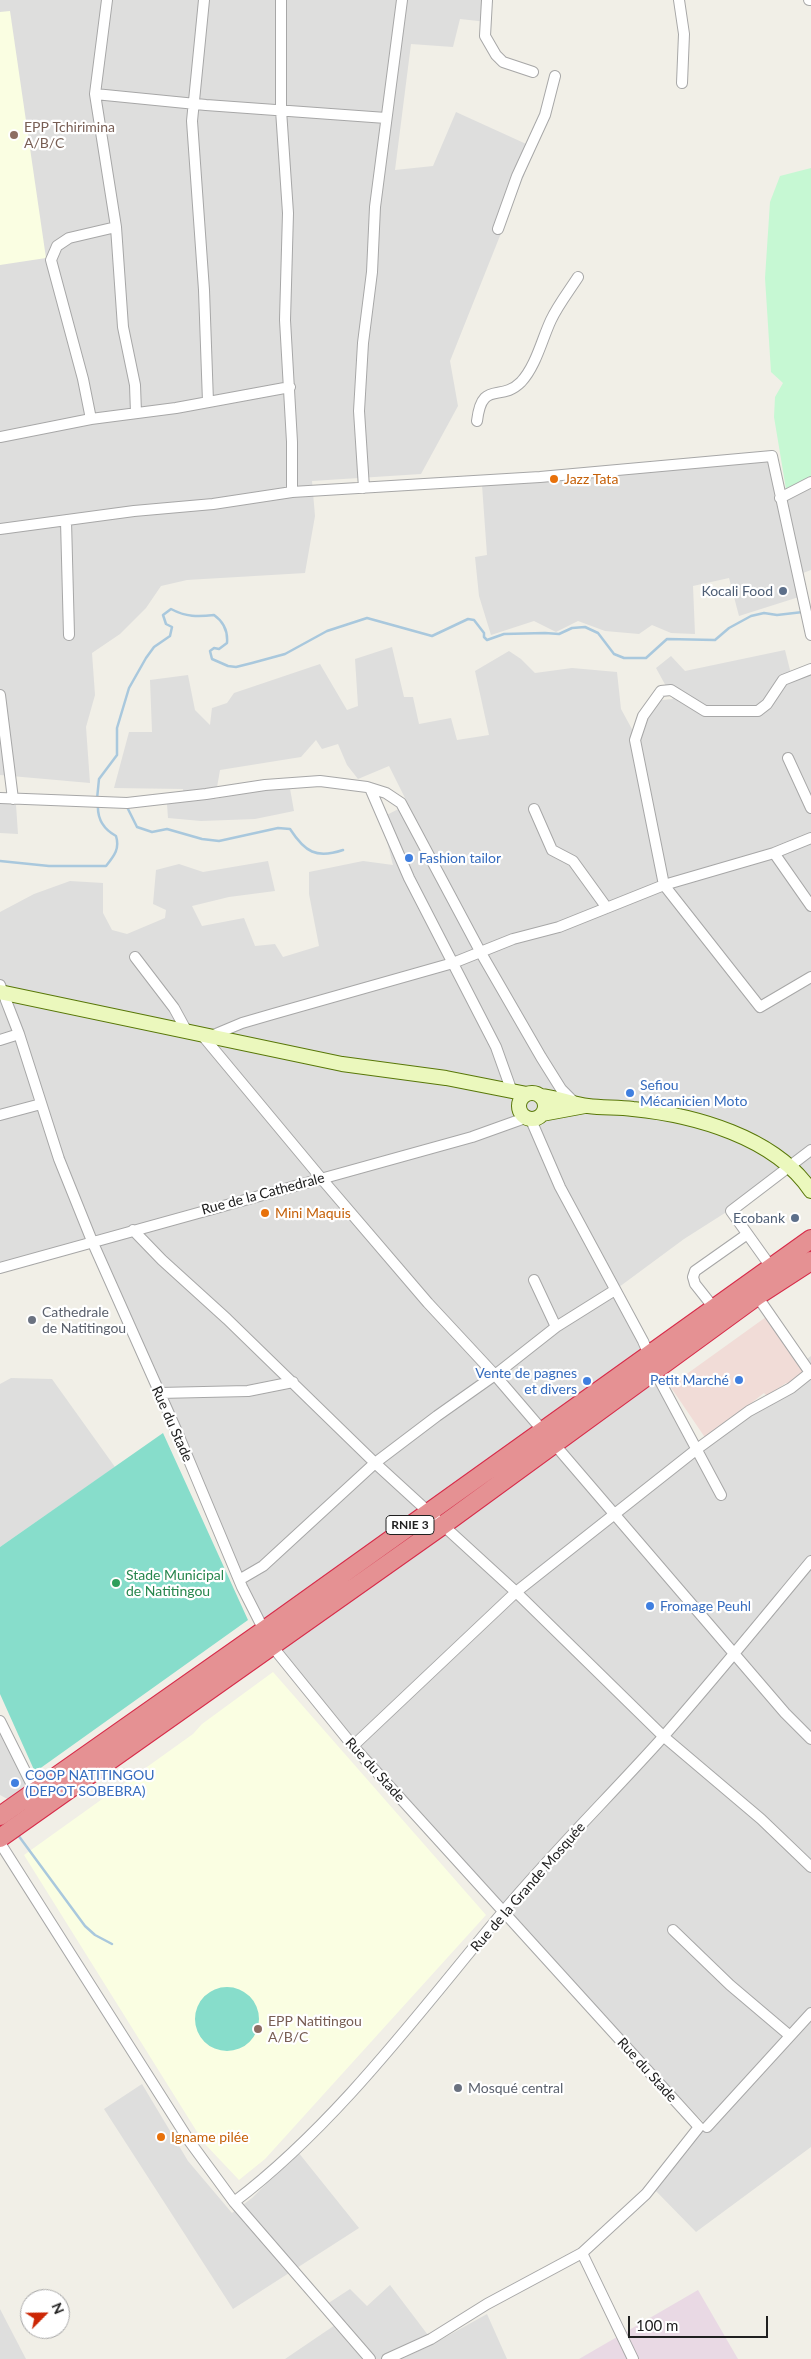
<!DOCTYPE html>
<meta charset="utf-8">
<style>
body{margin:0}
#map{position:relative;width:811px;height:2359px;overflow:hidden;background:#f1efe7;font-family:Lato,sans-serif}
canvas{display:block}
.north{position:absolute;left:20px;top:2289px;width:50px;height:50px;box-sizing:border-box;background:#fff;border:1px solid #a6a6a6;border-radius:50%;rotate:67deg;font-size:14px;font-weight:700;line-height:20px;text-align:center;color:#202020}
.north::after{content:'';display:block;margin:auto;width:18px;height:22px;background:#cc2705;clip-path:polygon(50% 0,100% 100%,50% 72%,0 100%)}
.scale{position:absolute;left:628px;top:2316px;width:140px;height:22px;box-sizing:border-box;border:2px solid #202020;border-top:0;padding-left:6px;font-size:15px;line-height:18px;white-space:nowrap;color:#202020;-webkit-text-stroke:4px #fff;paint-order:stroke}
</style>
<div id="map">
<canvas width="811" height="2359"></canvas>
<div class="north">N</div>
<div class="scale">100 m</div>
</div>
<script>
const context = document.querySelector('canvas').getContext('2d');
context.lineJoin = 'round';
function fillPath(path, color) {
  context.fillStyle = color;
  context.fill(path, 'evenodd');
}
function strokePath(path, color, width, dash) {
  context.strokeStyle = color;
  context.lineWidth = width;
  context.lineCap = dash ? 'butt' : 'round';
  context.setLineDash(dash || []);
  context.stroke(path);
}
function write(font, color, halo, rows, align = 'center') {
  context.font = font + ' Lato,sans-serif';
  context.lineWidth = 4.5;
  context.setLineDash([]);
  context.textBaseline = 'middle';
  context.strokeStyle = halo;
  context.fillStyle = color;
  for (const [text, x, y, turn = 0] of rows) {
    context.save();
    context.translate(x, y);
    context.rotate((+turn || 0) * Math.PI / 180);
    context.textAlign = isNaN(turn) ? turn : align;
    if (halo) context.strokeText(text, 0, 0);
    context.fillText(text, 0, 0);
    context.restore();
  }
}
const residential = new Path2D(`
 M0 0H493L487 22 460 19 453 47 411 44 395 170 433 166 456 112 535 148 450 361 458 406 421 474 312 481 315 516 305 573 187 580 161 586 146 608 120 634 92 653 95 695 86 727 90 783 0 775Z
 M768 462 778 503 811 487V570L795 576 802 596 739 616 729 578 693 586 695 634 671 633 652 625 639 634 605 631 578 621 556 632 534 621 491 635 479 596 475 557 487 555 482 485Z
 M392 647 404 697H413L419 724 451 718 457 740 489 735 475 671 509 651 521 659 535 673 572 668 617 672 621 709 633 731 651 701 673 699 656 668 671 656 685 671 785 650 791 674 811 667V1189L788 1164 728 1211 684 1239 615 1290 647 1356 263 1632 94 1242 0 1269V912L34 894 70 881 103 883V913L112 930 127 934 165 918 166 910 153 904 156 870 179 864 203 872 268 861 275 891 229 897 192 906 202 926 244 918 255 946 275 944 283 957 319 946 309 894V872L363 861 393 865 381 818 408 804 389 766 358 779 347 765 338 744 322 749 316 740 301 757 220 770 215 799 289 783 294 811 255 819 201 821 168 818 167 804 184 802 183 789 114 788 129 732H152L150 680 188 675 195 710 210 725 212 708 227 703 234 693 320 664 347 710 358 706 355 659Z
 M0 803 16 805 18 834 0 833Z
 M811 1356V2147L696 2232 653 2188 707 2126 503 1910 272 1648 653 1371 697 1452 787 1389 803 1362Z
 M11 1378 52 1379 115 1467 0 1547V1384Z
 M0 1723 34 1791 17 1804 0 1795Z
 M142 2084 188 2161 232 2213 252 2198 298 2152 359 2228 233 2309 104 2109Z
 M390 2285 431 2339 387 2359H285L338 2323 324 2306 350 2289 367 2306Z
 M0 2309 26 2359H0Z
 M487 2314 507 2359H401L433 2344Z`);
const commercial = new Path2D(`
 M766 1317 807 1376 791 1387 786 1383 767 1396 764 1393 706 1439 670 1386Z`);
const industrial = new Path2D(`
 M698 2290 738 2359H579Z`);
const education = new Path2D(`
 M10 11 46 258 0 265V12Z
 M273 1672 486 1915 265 2159 239 2180 204 2143 24 1855 193 1734 202 1724Z`);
const park = new Path2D(`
 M811 168V476L786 489 774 417 775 397 783 383 771 372 765 278 770 202 780 176Z`);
const pitch = new Path2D(`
 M163 1433 248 1620 35 1772 0 1694V1547Z
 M195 2019a32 32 0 1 1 64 0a32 32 0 1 1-64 0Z`);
const stream = new Path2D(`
 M97 799 99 779 117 755V728L129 688 146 658 154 647 170 636 172 627 166 624 163 615 171 609C186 617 198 617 214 615 224 622 228 631 227 643L219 649 214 648 210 651 212 659 228 666 236 667 252 663 285 654 327 631 367 618 432 636 468 619 474 620 484 633V637L487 640 504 634 545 633 559 634 572 628 585 627 598 633 614 654 624 658H646L667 639 715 640 729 628 751 616 764 613 777 615 803 612
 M126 805 137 827 152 832 167 829 202 839 219 841 278 828 290 829C305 852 316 859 343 850
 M0 861 49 866H106C114 856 120 849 116 836 103 829 97 818 98 804
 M18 1835 85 1926 95 1935 112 1944`);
const street = new Path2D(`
 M107 0 95 94 116 227 123 327 135 385 136 413
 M204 0 192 121 204 290 208 402
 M281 0V110L288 213 285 320 292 442V492
 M487 0 485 36 496 55 503 62 533 72
 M679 0 684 34 682 83
 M809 0H811
 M95 94 206 105 386 118
 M498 229 517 176 545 115 555 76
 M91 419 83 379 51 260 57 246 69 238 116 227
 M477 421C482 379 500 403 521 382 536 366 542 339 551 320 558 305 569 291 578 277
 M0 437 91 419 176 408 290 387
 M364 488 359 411 363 343 372 272 375 207 402 0
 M780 498 811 482
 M66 521 69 635
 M0 529 134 511 213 504 292 492 540 477 772 456 811 635
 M811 669 783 680 767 704 758 711H705L671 690 661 691 643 716 635 740 664 885 760 1007 811 977
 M0 695 13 799
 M788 758 811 808
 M370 788 409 878 496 1047 511 1089
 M0 798 127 803 206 794 265 785 320 781 367 787 386 793 401 803 481 953 541 1057 561 1089 574 1102
 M534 809 552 850 573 861 607 908
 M774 853 811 906
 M135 957 174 1008 186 1030
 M0 985 19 1034 59 1159 92 1241 178 1434 242 1587 272 1646 353 1746 699 2127 646 2194 582 2253 487 2304 431 2339 387 2359
 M202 1035 321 1178 428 1303 495 1375 785 1713 811 1739
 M211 1036 242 1023 273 1014 453 963 513 939 559 927 664 885 774 853 811 838
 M0 1040 19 1034
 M0 1115 41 1104
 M531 1120 560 1187 643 1341 660 1381 721 1495
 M133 1230 162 1260 227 1319 375 1463 516 1592 663 1736 761 1819 811 1867
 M771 1267 731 1211 811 1150
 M0 1268 472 1137 525 1118
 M534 1280 556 1327
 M757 1296 811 1374
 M714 1308 695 1284 693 1277 695 1271 746 1235
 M159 1393 248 1391 293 1382
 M239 1580 263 1566 375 1463 437 1416 495 1375 556 1327 615 1290
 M0 1721 35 1791 46 1804
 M353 1746 516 1592 697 1449 749 1411 791 1388 811 1372
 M0 1843 190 2142 234 2202 370 2359
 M673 1930 730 1985 789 2035
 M707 2127 811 2013
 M234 2202C337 2124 420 2011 502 1913 553 1852 610 1796 663 1737 714 1679 762 1620 811 1561
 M582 2253 633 2359`);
const secondary = new Path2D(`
 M0 992 342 1064 446 1078 527 1094
 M519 1106a13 13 0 1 1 26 0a13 13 0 1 1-26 0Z
 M540 1096C556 1097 572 1104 588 1106 603 1108 618 1107 633 1109 694 1115 775 1137 811 1191
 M542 1114 585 1106`);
const highway = new Path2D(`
 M0 1816 263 1631 811 1239
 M0 1838 443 1525 757 1296 811 1261`);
const markers = [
 [14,135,5,"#8d6e63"],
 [554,479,5,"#e8710a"],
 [783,591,5,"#5c6f8a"],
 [409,858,5,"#3f7fe0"],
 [630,1093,5,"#3f7fe0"],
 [265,1213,5,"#e8710a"],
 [795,1218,5,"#5c6f8a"],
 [32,1320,5,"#6b7280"],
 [739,1380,5,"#3f7fe0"],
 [587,1381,5,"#3f7fe0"],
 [116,1583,5,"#2e9e5b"],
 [650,1606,5,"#3f7fe0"],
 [15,1783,5,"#3f7fe0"],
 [258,2029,5,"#8d6e63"],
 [458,2088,5,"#6b7280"],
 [161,2137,5,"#e8710a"]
];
const shields = [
 [410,1525,48]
];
const shieldNames = [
 ["RNIE 3",410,1525]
];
const educationNames = [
 ["EPP Tchirimina",24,127],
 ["A/B/C",24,143],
 ["EPP Natitingou",268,2021],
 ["A/B/C",268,2037]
];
const foodNames = [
 ["Jazz Tata",564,479],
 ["Mini Maquis",275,1213],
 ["Igname pilée",171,2137]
];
const serviceNames = [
 ["Kocali Food",773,591],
 ["Ecobank",785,1218]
];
const shopNames = [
 ["Fashion tailor",419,858],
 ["Sefiou",640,1085],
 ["Mécanicien Moto",640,1101],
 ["Vente de pagnes",577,1373,"right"],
 ["et divers",577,1389,"right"],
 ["Petit Marché",729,1380,"right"],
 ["Fromage Peuhl",660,1606],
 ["COOP NATITINGOU",25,1775],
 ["(DEPOT SOBEBRA)",25,1791]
];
const streetNames = [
 ["Rue de la Cathedrale",263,1194,-15],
 ["Rue du Stade",172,1424,66],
 ["Rue du Stade",375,1770,48],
 ["Rue de la Grande Mosquée",528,1887,-49],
 ["Rue du Stade",647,2070,48]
];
const worshipNames = [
 ["Cathedrale",42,1312],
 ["de Natitingou",42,1328],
 ["Mosqué central",468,2088]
];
const leisureNames = [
 ["Stade Municipal",126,1575],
 ["de Natitingou",126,1591]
];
fillPath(residential, '#dededd');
fillPath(commercial, '#f1dcd7');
fillPath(industrial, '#e9d9e4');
fillPath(education, '#fafee2');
fillPath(park, '#c6f8d3');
fillPath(pitch, '#87ddcb');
strokePath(stream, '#a9c8dd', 2.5);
strokePath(street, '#a7a7a7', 12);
strokePath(secondary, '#587708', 16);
strokePath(highway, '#d72b49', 20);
strokePath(street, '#fff', 10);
strokePath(secondary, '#ebf8bd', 14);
strokePath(highway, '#e59193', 18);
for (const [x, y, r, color] of markers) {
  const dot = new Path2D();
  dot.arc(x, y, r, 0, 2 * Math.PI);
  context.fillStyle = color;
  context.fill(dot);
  strokePath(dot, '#fff', 2);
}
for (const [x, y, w] of shields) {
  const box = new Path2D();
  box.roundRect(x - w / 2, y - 9.5, w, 19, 4);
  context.fillStyle = '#fff';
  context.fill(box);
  strokePath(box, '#202020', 1);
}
write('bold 12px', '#202020', null, shieldNames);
write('14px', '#785e54', '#fff', educationNames, 'left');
write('14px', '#c56008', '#fff', foodNames, 'left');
write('14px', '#4e5e75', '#fff', serviceNames, 'right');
write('14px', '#366cbe', '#fff', shopNames, 'left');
write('14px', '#202020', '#fff', streetNames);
write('14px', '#5b616d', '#fff', worshipNames, 'left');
write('14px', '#27864d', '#fff', leisureNames, 'left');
</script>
